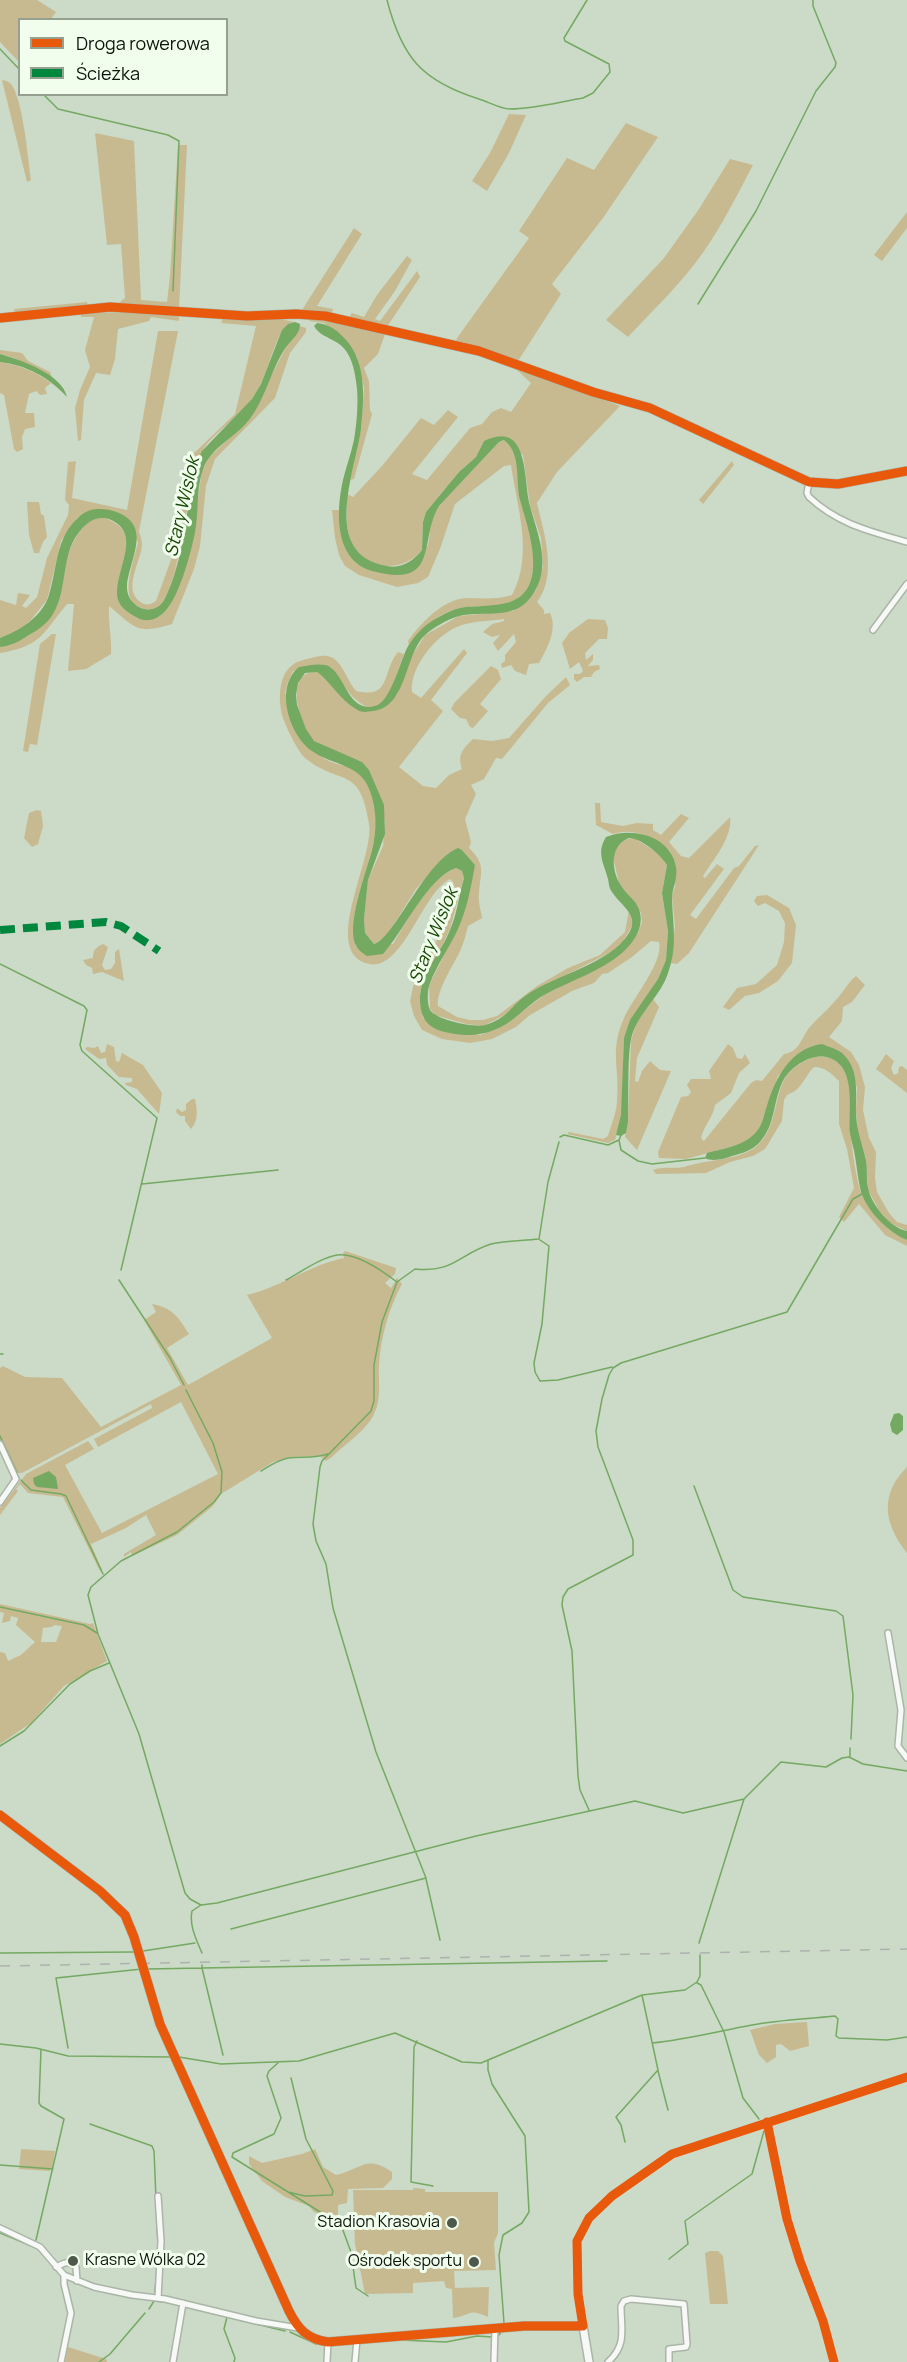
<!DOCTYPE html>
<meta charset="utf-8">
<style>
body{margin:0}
#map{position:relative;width:907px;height:2362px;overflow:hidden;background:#ccdac8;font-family:Manrope,sans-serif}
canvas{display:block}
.legend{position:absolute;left:18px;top:18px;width:210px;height:78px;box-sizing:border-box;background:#f1feed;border:2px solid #95a091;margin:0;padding:8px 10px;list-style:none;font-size:18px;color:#0a1308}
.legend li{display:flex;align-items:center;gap:12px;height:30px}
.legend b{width:30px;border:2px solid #95a091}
</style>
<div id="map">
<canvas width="907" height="2362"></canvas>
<ul class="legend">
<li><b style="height:8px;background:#e8590c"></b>Droga rowerowa</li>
<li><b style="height:8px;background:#00873e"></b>Ścieżka</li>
</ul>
</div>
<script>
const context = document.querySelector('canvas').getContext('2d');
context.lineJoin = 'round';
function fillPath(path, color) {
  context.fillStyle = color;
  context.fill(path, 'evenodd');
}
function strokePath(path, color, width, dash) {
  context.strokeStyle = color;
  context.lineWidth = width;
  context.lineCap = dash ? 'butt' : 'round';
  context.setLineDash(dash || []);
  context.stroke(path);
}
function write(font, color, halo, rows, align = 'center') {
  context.font = font + ' Manrope,sans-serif';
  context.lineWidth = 6;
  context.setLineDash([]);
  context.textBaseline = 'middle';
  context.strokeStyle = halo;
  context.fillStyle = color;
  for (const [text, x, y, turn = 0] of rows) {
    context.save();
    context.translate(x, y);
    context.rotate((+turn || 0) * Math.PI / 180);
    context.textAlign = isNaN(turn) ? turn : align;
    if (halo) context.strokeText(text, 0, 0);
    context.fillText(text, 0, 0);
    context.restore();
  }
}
const green = new Path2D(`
 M0 0H37L56 12 51 19 20 20 19 62 0 42Z
 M2 80C7 81 8 81 11 84 23 99 28 159 31 180L27 182Z
 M509 114 526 115 509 153 487 191 472 181 490 153Z
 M626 123 658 137 603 218 552 284 561 294 518 361 509 357 456 343 457 338 529 238 519 231 567 158 594 170Z
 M95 133 134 141 141 300 167 302 170 276 178 145H187L179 309 122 305 120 302 125 298 121 244 107 245Z
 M730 159 753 165C737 195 722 226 702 254 681 284 653 310 628 337L606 320 664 258 699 209Z
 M907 212V228L882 261 874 255Z
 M354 228 362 234 317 306 333 309 331 315 302 310Z
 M407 256 412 260 395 291 375 319 380 321 417 271 420 277 387 327 348 319 352 313 364 317 377 295Z
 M87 302 88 306 15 313 14 309Z
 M133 312 179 316V321L151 317 149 321 118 329 115 359 110 375 96 373 84 400 81 440 78 441 75 408 80 390 90 367 85 350 94 317H81V313Z
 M270 317 295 322 288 324 282 331C270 353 266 380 251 401 238 419 209 435 201 454 186 486 181 588 158 607 153 611 143 610 137 606 119 596 135 558 138 542L116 512 78 517 61 541 47 600 30 621 18 631 0 638V600L16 605 18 593 30 595 22 606 26 608 37 597 47 558 68 515 69 505 65 500 68 462 76 461 72 498 127 510 158 331H178L139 531C140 535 142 540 142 545 141 561 123 588 139 601 145 606 150 605 156 601L176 546 192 455 235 414 256 326 221 323 223 318Z
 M311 317 385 334 378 354 364 368 369 381 370 410 372 414 354 479 350 480 361 429 364 388 357 357 324 323 309 321Z
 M300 326 306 328V332L290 353 275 398 215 459 206 486 200 546 194 569 172 624C136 635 136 628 109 606 108 623 112 637 111 654L86 669 68 671 74 604H67C42 634 42 646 0 653V647C20 644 49 625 57 605 62 594 61 581 64 569 66 557 71 546 77 535 82 527 87 520 97 518 104 517 109 519 115 523 139 537 119 569 118 591 118 599 121 605 126 611L160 616 198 500 202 470 208 458 248 421 286 347Z
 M0 350 22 353 28 361 50 372 52 378 14 358 0 354Z
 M0 362C19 365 36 372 51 383L45 388 47 394 40 395 36 391 29 394 25 413H34L35 427 25 429 22 437 23 449 17 452 14 449 4 395 0 393Z
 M519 368 620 406 557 472 537 503C544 533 558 575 537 602L544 610V614L550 613C558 629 547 649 539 663L529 664 526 675 515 671 511 665 502 668 501 664 505 661V655L516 642 514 634 498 651 493 643 500 635 492 637 483 632 492 624 504 621V619C490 621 475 621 462 625 438 632 409 667 412 692L421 698 464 649 467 653 431 700 443 711 399 767 423 786 436 788 449 775 462 769C457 754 463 749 473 739L492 741 509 738 546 696 566 677 570 685 548 703 502 759 496 758 484 779 471 785 476 794 465 819 471 842 469 848C487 865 480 873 479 894 478 902 481 911 482 918L468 926C466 934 464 942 461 949 454 965 436 990 438 1006L457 1017 470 1020H483L497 1016 537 986 568 968 600 955 625 932 629 910 633 924 623 942 613 951 525 996 509 1013 483 1026 466 1024 435 1015 430 1009 429 985 457 930 475 865 462 850 448 854 416 889 386 937 374 944 365 933 364 919 368 880 383 846 385 821 362 762C349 757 324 749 314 741 299 727 283 669 317 672L367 712 397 695 410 659 425 635 459 616 513 611 536 590 543 567 541 538 530 506 523 455 500 436 484 441 476 457 459 472 426 512 423 522 422 550C403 574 363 571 351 542 345 527 347 510 347 494L353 497 382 466 421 418 434 425 448 410 458 417 412 474 427 480 470 428 482 424 492 412 501 408 511 412 531 383 517 370Z
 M505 440C522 455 515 482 521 501 530 529 548 587 511 602 495 609 476 605 460 608 441 611 421 631 409 645L408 641C420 624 443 599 466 598 482 598 497 600 512 595 534 554 517 508 511 465L504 466 455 504 440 549 428 577 418 583 397 587 359 575 345 566 339 555 335 538 332 510H340L339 516 356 563 411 572 428 545 432 517 439 506 499 442Z
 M732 461 734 465 703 504 699 500Z
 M27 502H39L41 514 44 516 47 537 43 542 39 553H34L29 535Z
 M588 619 605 620 608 628 607 639H599L585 653 586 660 593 654V660L588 666 599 665 600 669 594 672 591 677H584L577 682 574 679V674H580L583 671 579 662 570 669 562 643 569 633Z
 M52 634H56L37 745 30 744 28 752 23 751 40 644Z
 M398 652 404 654C399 666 396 678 391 690 372 733 343 686 331 667L293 671 288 682 285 693C292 704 314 751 322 757 341 770 356 760 370 789 393 840 344 894 356 946L393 944C407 921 430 877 456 868L462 871 464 877 450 929 420 992 423 1018 480 1035 503 1026 544 995 605 964 638 933 642 922 641 913 619 883 613 857 617 845 623 840 634 838 661 855 667 865 662 893 668 931 666 960 658 979 624 1038 622 1115 615 1140 608 1143 567 1134 569 1132 603 1139 608 1136C611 1125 617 1112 617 1100 620 1067 609 1052 624 1018 632 999 664 962 659 942L651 941 632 957 608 973 602 974 594 983 572 991 530 1015 516 1027 492 1039 470 1043 442 1039 422 1030 414 1016 410 1001 413 987 442 930 455 889 453 882 450 879C422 893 403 971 369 964 319 953 375 858 369 824 360 764 341 787 305 758 299 753 288 731 285 723 278 708 277 679 290 667 296 661 303 660 311 658 318 656 326 654 333 658 343 664 348 682 356 691 392 699 381 673 398 652Z
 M491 666 498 670 501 679 480 704 488 711 473 728 470 727 466 719 460 718 451 709 455 702Z
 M595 803H600L601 822 623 826 637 823 653 824V830L661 835 681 814 689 818 669 842 681 856 689 858 730 817C733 837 713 860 703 876L705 878 717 864 724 869 690 915 696 919 734 868 739 866 755 846 759 845 689 953 677 964 671 963 675 926 672 896 675 887 670 851C653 838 636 827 613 834L596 825Z
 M37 810 41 811 43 826 38 844 32 847 24 838 29 813Z
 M767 895 789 908 796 925 792 963 778 981 759 993 745 996 729 1010 723 1007 737 988 756 984 777 965 784 942 785 923 779 911 765 903 758 906 754 901 757 896Z
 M103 944 108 947 102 965 105 970 111 969 115 963V952L119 949 124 981 102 972 93 974 92 968 86 965 83 960 93 958C93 950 96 947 103 944Z
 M856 976 865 985 852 1002 843 1007 842 1021 829 1037 851 1052 859 1065 865 1087 863 1110 869 1138 876 1152 875 1178 877 1192 889 1213 897 1222 907 1225V1231L890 1223 880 1212 868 1190 866 1158 859 1139 856 1111 857 1088 850 1064 822 1044 778 1076 763 1122 759 1130 752 1137 741 1144 686 1159 659 1158 658 1152 681 1097 688 1096 691 1092 687 1085 691 1079H711L709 1071 728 1044 733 1048 737 1058 742 1059 745 1054 750 1063 739 1073 731 1093 715 1105C713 1118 704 1125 701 1138L704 1141 751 1083 756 1080 762 1081 784 1054C799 1052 801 1039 809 1028 817 1018 827 1011 835 1001 843 993 847 983 856 976Z
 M653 999 659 1007 637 1058 635 1081 638 1082 642 1071 650 1061 660 1070 671 1071 637 1150 625 1137 628 1122 631 1040 638 1018Z
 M107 1044 114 1047 116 1061 119 1062 122 1053 143 1065 162 1093 159 1114 137 1089 126 1085 125 1083 132 1082V1078L119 1077 107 1065 106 1058 99 1059 85 1049 87 1047 94 1048 98 1046 101 1053 105 1052Z
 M886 1054 894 1061 891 1068 894 1075 898 1073 899 1067 902 1066 907 1070V1093L876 1069Z
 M813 1057C824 1056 835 1057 842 1067 853 1081 850 1104 850 1121 850 1136 856 1182 862 1195 870 1213 889 1232 907 1240V1246L885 1235 859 1204 844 1222 839 1217 854 1188 847 1149 839 1124V1081C832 1074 825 1067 814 1067 803 1078 803 1089 787 1095L784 1100 782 1121 765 1149 753 1156 730 1162 706 1173 656 1174 653 1170C663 1166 673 1169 684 1167 705 1160 733 1160 751 1150 776 1136 773 1102 784 1080 789 1069 802 1062 813 1057Z
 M192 1099H195C197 1109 199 1120 191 1129L185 1121V1116H180L176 1112 177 1108 182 1112 186 1110V1104Z
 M345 1251 396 1268 395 1274 385 1283 391 1288 397 1278 402 1284C389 1308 381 1336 379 1364 378 1381 382 1399 374 1414 368 1429 344 1445 332 1457L326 1461 320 1456 289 1457 273 1462 221 1494 213 1506 177 1535 132 1556 131 1552 124 1557V1554L156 1535 146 1515 126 1528 91 1544 102 1570 100 1571 63 1497 28 1493 20 1484 16 1489 18 1491 0 1515V1508L26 1474 88 1441 94 1449 65 1465 102 1533 218 1474 181 1402 98 1447 94 1439 152 1408 151 1404 22 1473H16L0 1440V1368L3 1366 25 1377 62 1378 101 1427 181 1385 144 1320 156 1312 152 1304C173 1308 178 1317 189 1334L167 1348 188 1385 272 1338 247 1295C281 1287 310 1265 344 1258L343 1253Z
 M907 1467V1553C884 1524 879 1495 907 1467Z
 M0 1604 90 1624 93 1623 107 1661 64 1686 31 1723 0 1744V1652L5 1653 8 1661 21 1655 35 1642 16 1625 18 1618 11 1616 10 1621 2 1623 4 1613 0 1612ZM54 1625 62 1626 56 1642H41L43 1628 52 1627Z
 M807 2022 809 2046 790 2051 781 2044 776 2045V2057L767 2063 759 2055 750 2030 775 2024Z
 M21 2149 55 2151 52 2168 49 2171 19 2169Z
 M315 2149 323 2167 336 2175C362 2169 366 2154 392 2172V2179L383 2188 348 2189 347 2203 338 2205V2219L314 2212 309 2206 285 2197 262 2181 249 2164V2156L262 2163 302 2154Z
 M413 2188 425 2189V2192H498V2233L494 2243 496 2270 454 2271 455 2288 489 2287 488 2317C466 2308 474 2315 453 2318L452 2289 446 2288 444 2281 413 2283V2293L365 2294 355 2244 353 2190H413Z
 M710 2251H718L723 2256 728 2304H710L705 2253Z
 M68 2347 106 2359 107 2362H65Z`);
const water = new Path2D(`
 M295 322 300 324C300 334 292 339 286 347 271 369 266 398 249 420 236 437 211 447 203 469 196 489 199 512 195 532 191 553 178 603 161 615 153 621 144 622 136 617 129 613 122 609 119 602 109 577 147 534 109 519 102 517 94 518 88 523 58 546 70 587 53 614 48 623 38 630 29 635 20 641 11 646 0 647V638C19 631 40 618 48 598 58 569 54 538 80 516 89 508 99 508 110 510 156 522 129 559 127 586 126 607 153 619 164 600 186 560 185 503 198 459L202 451 252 399 261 384 282 330 288 324Z
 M317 323C330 324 339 332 347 341 367 365 364 400 361 429 355 472 320 555 387 566 402 569 413 561 422 550L423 522 426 512 459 472 476 457 484 441C530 419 523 480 530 506 538 536 553 568 531 597 513 621 485 610 459 616 448 619 432 628 424 636 404 657 407 707 373 711 367 712 361 713 356 709 340 700 331 682 317 672L305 673 298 683 296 695 297 705 306 729 314 741 362 762 369 770 384 805 385 834 368 880 364 919 365 933 374 944C394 939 425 861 458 848L462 850 475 865C471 887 467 910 457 931 449 948 437 965 430 983 427 990 427 1004 430 1010 436 1020 475 1028 485 1025 508 1018 509 1008 525 996 554 975 611 964 629 933 640 915 621 906 612 892 609 888 609 884 608 879 604 863 596 853 606 837 632 826 671 836 676 867 678 879 672 888 672 899 673 928 678 947 667 976 658 999 637 1014 631 1039 627 1061 629 1099 628 1122L626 1133 621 1136 616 1135 621 1115 624 1038 630 1020 658 979 666 960 668 931 662 893 667 865C661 855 641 838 629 838 610 845 611 869 620 884 624 891 630 896 635 902 648 920 637 940 622 953 601 971 570 981 546 994 535 1000 527 1008 517 1016 496 1034 472 1039 445 1032 428 1028 421 1019 420 1001 419 976 441 953 450 930 457 914 459 895 464 878L462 871 456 868C427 878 404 931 383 954L367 956C364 954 359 951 357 947 344 929 367 870 372 850 377 830 377 810 370 791 360 763 333 766 312 751 289 735 274 687 299 667 307 666 323 662 330 667 346 678 349 713 375 706 390 703 400 662 407 648 411 641 418 632 424 627 432 620 450 610 460 608 467 606 475 607 483 606 492 605 501 605 510 602 550 588 528 528 520 500 515 481 522 454 504 440L499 442 439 506C418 541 441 589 372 571 334 560 336 511 343 480 346 467 351 454 354 440 357 422 359 399 356 381 354 366 350 350 336 342 328 337 319 335 314 326Z
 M0 354C21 360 62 374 67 397 50 378 26 365 0 362Z
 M822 1044C829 1047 838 1049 843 1054 859 1069 856 1092 856 1111 856 1127 861 1141 865 1156 868 1166 866 1178 868 1188 871 1204 890 1228 907 1231V1240C889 1233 867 1211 861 1192 858 1180 857 1168 855 1156 854 1148 851 1141 850 1133 848 1110 858 1064 826 1057 811 1054 792 1066 784 1079 773 1099 776 1124 760 1142 752 1151 742 1153 732 1156 724 1159 712 1162 705 1158L707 1153C725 1148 745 1146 757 1131 763 1124 764 1114 767 1106 775 1078 791 1048 822 1044Z
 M899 1413 903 1416V1430L897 1435 892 1432 890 1424 894 1414Z
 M49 1471 56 1477 58 1489 37 1487 34 1484 33 1478Z`);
const stream = new Path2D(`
 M387 0C402 58 422 81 479 99 489 102 500 109 510 109 534 109 559 102 583 98L593 93 610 72 609 64 565 41 564 38 587 0
 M0 49 20 70
 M43 94 58 109 168 135 179 141 173 291
 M698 304 756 211 816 91 835 67 836 63 813 6V0
 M0 964 84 1006 87 1010 80 1045 82 1051 157 1118 121 1270
 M621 1135 619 1140 621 1150 638 1161 652 1164 705 1158
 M560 1137 564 1135 608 1145 619 1140
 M142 1184 278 1170
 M540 1240 549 1246 542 1324 534 1363 535 1372 540 1381 558 1380 612 1367
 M119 1280 170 1358 184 1385
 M286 1280C301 1272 320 1258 337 1255 356 1252 384 1272 397 1282
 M0 1354H3
 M186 1390 213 1443 222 1472 221 1493 214 1502 177 1532 121 1561 91 1587 88 1595 98 1634 139 1734 185 1893 190 1899 201 1905
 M0 1436 17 1472
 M261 1471C269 1466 278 1460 288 1458 302 1456 314 1459 328 1454
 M21 1480 31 1490 61 1494 66 1496 103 1574
 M694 1486 733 1590 743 1597 836 1611 843 1616 853 1695 851 1739
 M0 1607 84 1625 97 1633
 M0 1746 24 1731 70 1684 90 1671 109 1663
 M850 1756V1748
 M589 1810 580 1790 578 1776 572 1651 562 1605 563 1597 568 1589 633 1555V1540L598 1447 596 1431 602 1399 609 1375 613 1368 621 1363 787 1312 853 1199 862 1194
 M426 1879 440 1940
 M231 1929 426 1878 376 1752 333 1608 326 1564 316 1541 313 1524 320 1467 322 1461 371 1411 374 1401V1365L382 1322 397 1282 415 1269C454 1273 459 1254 491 1244 506 1240 523 1241 539 1239L548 1182 559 1142
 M699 1943 744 1799 781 1762 826 1767 842 1758 849 1757 863 1764 907 1771
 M143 1951 195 1943
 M0 1953 134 1952
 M202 1953C196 1939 189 1925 192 1911L201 1905 217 1903 476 1836 635 1801 683 1813 744 1799
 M147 1969 202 1968V1965
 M697 1983 701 1985 724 2032 743 2098 759 2119
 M417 2041 414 2047 411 2182 433 2186
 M652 2043C685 2040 719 2031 752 2025 779 2020 807 2019 835 2016L838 2019 836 2036 839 2038 887 2040 907 2037
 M0 2044 36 2048 68 2056 171 2057
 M68 2048 56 1978 142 1969
 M223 2055 202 1968 607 1961
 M179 2057 221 2064 299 2061 395 2033 462 2062 481 2063 642 1995 685 1990 697 1982 700 1976V1955
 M488 2061V2070L492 2084 525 2136 529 2212 522 2223 503 2235 499 2255 504 2323
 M279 2062 269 2071 267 2076 281 2118 274 2134 233 2153 232 2157 341 2225 351 2252 356 2288 368 2296
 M658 2071 668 2110
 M90 2124 152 2146 154 2151 158 2246
 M625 2142 621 2125 616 2117 658 2070 642 1995
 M0 2165 53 2169
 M288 2192 305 2196 332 2195 333 2191 306 2139 291 2078
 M0 2233 34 2247
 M36 2240 64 2119 41 2106 39 2103 41 2049
 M669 2259 688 2244 685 2221 752 2174 764 2131
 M155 2292 158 2257
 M186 2307 285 2331
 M149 2309 154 2301 172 2303
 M227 2317 224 2329 235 2358 234 2362
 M290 2332 316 2344 325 2345
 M499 2335 502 2331
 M399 2340 446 2342 477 2336 492 2337
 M99 2362 110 2354 145 2313`);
const minor = new Path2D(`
 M809 482 807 493 809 497C838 524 869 531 907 542
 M873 630 907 584
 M0 1444 16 1479 0 1502
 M888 1633 901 1710 898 1746 907 1758
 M767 2122 787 2219 800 2261 823 2321 834 2362
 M158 2196 161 2241 158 2298
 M0 2228 40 2247 64 2275 94 2287 132 2295 165 2299 256 2321 298 2328
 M56 2267C64 2263 69 2260 76 2267L77 2281
 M583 2326 578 2294 577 2241 589 2218 612 2196 672 2154 907 2077
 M61 2362 71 2313 64 2284V2275
 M173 2362 183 2303
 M327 2362 328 2342
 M355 2362 357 2339
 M494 2362 495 2328
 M608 2362C627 2345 621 2330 621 2306L624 2301 631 2299 684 2304 687 2344 686 2347 669 2349V2362`);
const tertiary = new Path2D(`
 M0 318 110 307 247 316 296 314 325 316 479 351 593 392 650 408 809 482 838 484 907 471
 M0 1815 100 1891 125 1915 134 1937 160 2024 289 2311C298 2329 307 2339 328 2342L524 2326H583L589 2362`);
const rail = new Path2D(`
 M0 1966 907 1949`);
const quiet = new Path2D(`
 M0 930 106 922 121 926 159 951`);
const cycleway = new Path2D(`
 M0 318 110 307 247 316 296 314 325 316 479 351 593 392 650 408 809 482 838 484 907 471
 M0 1815 100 1891 125 1915 134 1937 160 2024 289 2311C298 2329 307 2339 328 2342L524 2326H583L578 2294 577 2241 589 2218 612 2196 672 2154 907 2077
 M767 2122 787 2219 800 2261 823 2321 834 2362`);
const markers = [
 [452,2223,6,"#4e594b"],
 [73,2261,6,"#4e594b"],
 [474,2262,6,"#4e594b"]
];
const poiNames = [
 ["Stadion Krasovia",440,2223],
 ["Krasne Wólka 02",85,2261,"left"],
 ["Ośrodek sportu",462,2262]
];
const waterNames = [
 ["Stary Wislok",183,507,-77],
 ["Stary Wislok",434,936,-68]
];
fillPath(green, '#c8ba90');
fillPath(water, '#74a962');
strokePath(stream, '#74a962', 1.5);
strokePath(minor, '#abb5a7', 8);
strokePath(tertiary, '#abb5a7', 10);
strokePath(minor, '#f7f9f7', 5);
strokePath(tertiary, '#f7f9f7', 7);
strokePath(rail, '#aeb2ae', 1.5, [10, 10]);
strokePath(quiet, '#00873e', 8, [15, 8]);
strokePath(cycleway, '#e8590c', 9);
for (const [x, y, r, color] of markers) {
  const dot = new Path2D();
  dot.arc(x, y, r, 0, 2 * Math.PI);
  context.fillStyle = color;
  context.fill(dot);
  strokePath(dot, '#f1feed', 2);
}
write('16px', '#0a1308', '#f1feed', poiNames, 'right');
write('italic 18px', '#1a4906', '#f1feed', waterNames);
</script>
